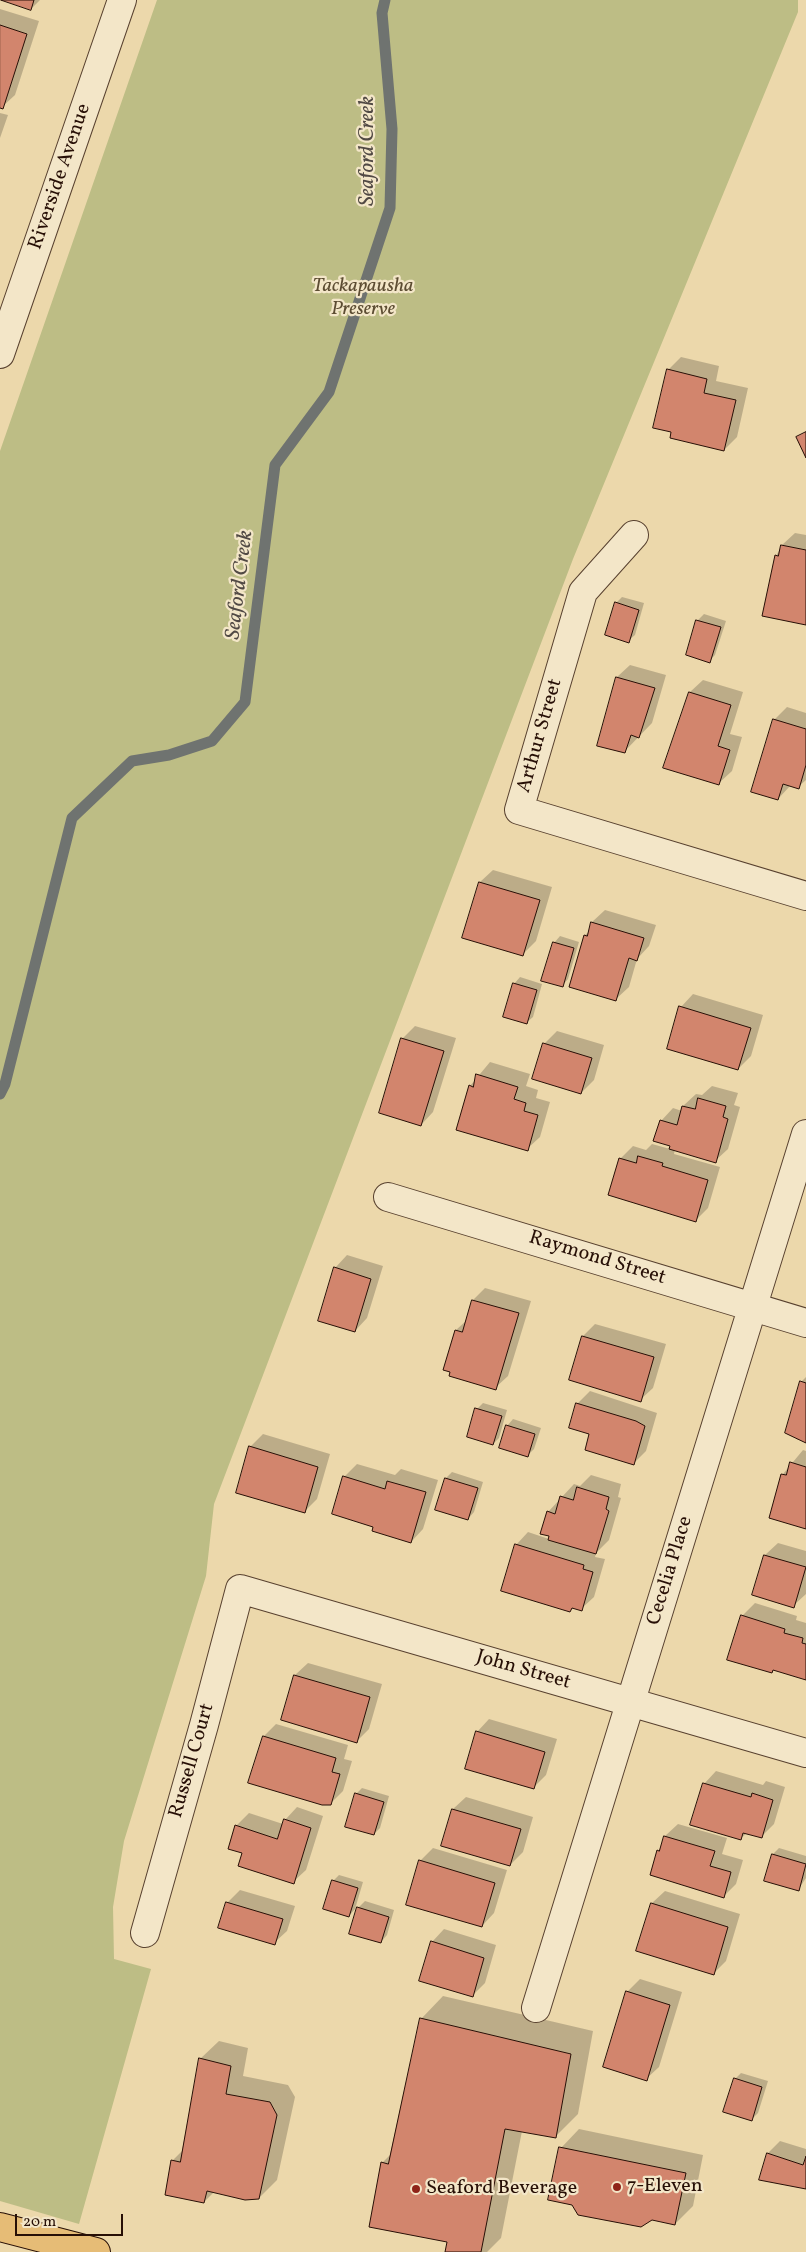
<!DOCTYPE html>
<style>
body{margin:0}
#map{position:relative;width:806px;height:2252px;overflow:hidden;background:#ecd8ab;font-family:Vollkorn,serif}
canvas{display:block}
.scale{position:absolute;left:15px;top:2214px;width:108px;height:22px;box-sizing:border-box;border:2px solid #270f06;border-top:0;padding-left:6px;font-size:15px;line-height:18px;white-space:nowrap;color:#270f06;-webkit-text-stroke:4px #f3e6c8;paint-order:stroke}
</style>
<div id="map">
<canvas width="806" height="2252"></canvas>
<div class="scale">20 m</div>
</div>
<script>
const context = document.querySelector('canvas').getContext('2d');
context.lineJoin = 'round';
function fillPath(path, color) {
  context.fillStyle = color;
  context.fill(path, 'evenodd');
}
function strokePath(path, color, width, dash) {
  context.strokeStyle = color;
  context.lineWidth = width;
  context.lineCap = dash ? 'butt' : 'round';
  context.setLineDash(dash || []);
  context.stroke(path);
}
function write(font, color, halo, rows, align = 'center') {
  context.font = font + ' Vollkorn,serif';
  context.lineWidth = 4.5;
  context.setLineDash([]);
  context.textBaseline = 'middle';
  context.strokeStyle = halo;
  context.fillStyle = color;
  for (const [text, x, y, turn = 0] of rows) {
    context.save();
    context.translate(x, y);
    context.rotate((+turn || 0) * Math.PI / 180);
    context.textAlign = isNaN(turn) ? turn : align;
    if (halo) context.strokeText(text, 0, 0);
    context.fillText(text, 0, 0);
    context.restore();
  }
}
const green = new Path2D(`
 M157 0H798V12L573 559 214 1504 206 1576 124 1841 113 1907 114 1959 151 1969 79 2224 0 2201V451Z`);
const shadow = new Path2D(`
 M5 0H40L31 9Z
 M0 9 39 21 15 95 2 107H0Z
 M0 113 8 115 0 138Z
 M681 357 719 366 716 381 748 388 737 437 724 450 672 431 668 370Z
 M795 533 806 535V624L776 556 782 545Z
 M622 597 644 603 635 635 628 641 616 603Z
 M704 614 726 621 715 655 709 661 697 621Z
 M630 665 666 675 652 723 624 752 617 677Z
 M703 680 743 692 730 734 742 737 732 771 719 783 665 767 690 692Z
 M787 707 806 713V780L798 787 790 786 778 799 774 720Z
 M493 870 552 887 536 941 523 954 464 937 480 882Z
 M605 910 656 925 649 946 637 959 629 987 616 999 570 986 585 935 590 931 592 922Z
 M560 936 579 942 568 979 562 986 554 943Z
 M520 977 542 984 533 1017 526 1023 514 984Z
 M693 994 763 1015 751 1056 738 1069 681 1007Z
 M415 1026 456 1038 433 1112 421 1125 402 1039Z
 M557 1031 604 1045 594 1080 581 1093 544 1044Z
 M490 1062 530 1074 526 1086 538 1090 536 1098 550 1102 540 1137 527 1149 470 1086Z
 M712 1086 738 1093 734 1105 740 1107 728 1149 715 1161 675 1149 674 1154 720 1167 708 1208 696 1220 620 1159 633 1146 646 1150 652 1144 670 1149 672 1145 661 1121 673 1108 682 1111 683 1106 696 1094 702 1095Z
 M347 1255 383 1266 367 1318 355 1331 335 1268Z
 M485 1288 531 1301 508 1376 495 1388 445 1369 456 1330 467 1320 473 1300Z
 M595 1324 666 1344 653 1388 640 1400 583 1336Z
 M806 1377V1442L796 1439 801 1382Z
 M590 1391 657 1413 646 1451 634 1463 591 1434 577 1404Z
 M483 1403 507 1410 499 1438 493 1444 477 1409Z
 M513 1419 541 1428 534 1449 528 1455 507 1426Z
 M263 1434 330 1454 317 1499 304 1512 250 1447Z
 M803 1450 806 1451V1528L783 1474Z
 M357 1464 395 1475 401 1469 438 1480 423 1529 411 1542 375 1526 344 1477Z
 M452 1472 483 1482 474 1512 468 1519 446 1478Z
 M591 1475 621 1484 618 1497 621 1498 609 1540 596 1553 595 1557 605 1559 594 1597 581 1609 574 1607 570 1611 516 1545 528 1532 549 1539 548 1512 574 1484 580 1486Z
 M778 1543 806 1551V1594L793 1606 765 1555Z
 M755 1603 797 1616 796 1620 806 1623V1678L775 1669 772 1672 742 1616Z
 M308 1663 382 1684 369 1729 356 1742 282 1720 295 1675Z
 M489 1719 557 1739 546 1775 533 1788 477 1732Z
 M276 1724 348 1745 344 1759 352 1761 343 1791 330 1804 264 1736Z
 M716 1771 763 1785 766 1781 785 1787 774 1824 761 1837 747 1833 740 1839 704 1784Z
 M362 1788 389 1796 380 1828 374 1834 356 1794Z
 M466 1797 533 1817 523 1852 510 1865 453 1809Z
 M297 1807 323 1816 306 1870 293 1882 244 1853 236 1826 249 1813 283 1824 285 1820Z
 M678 1824 727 1838 722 1854 743 1860 736 1884 724 1896 658 1851 662 1847 665 1836Z
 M433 1848 507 1870 494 1913 482 1926 420 1861Z
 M779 1848 806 1856V1878L798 1890 773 1854Z
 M339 1875 363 1882 355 1909 349 1916 333 1881Z
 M240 1890 295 1906 287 1931 274 1943 227 1903Z
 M665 1891 740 1914 726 1961 713 1974 652 1903Z
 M365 1901 394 1910 387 1935 381 1942 358 1908Z
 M444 1929 496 1945 485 1983 472 1996 432 1942Z
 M640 1979 682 1992 659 2067 646 2079 627 1992Z
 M443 1996 593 2031 578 2114 555 2137 522 2131 501 2238 487 2252H446L449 2241 382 2163 392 2153 421 2019Z
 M219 2041 248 2048 243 2076 288 2085 295 2097 277 2180 259 2198 214 2192 204 2202 172 2161 184 2149 200 2059Z
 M741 2073 768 2081 758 2113 751 2120 735 2079Z
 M579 2129 703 2155 693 2206 675 2224 561 2148Z
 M780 2141 806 2149V2187L768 2153Z`);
const stream = new Path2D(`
 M0 1094 5 1084 72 818 132 761 169 755 212 741 245 702 275 465 329 392 390 208 392 129 382 13 385 0`);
const building = new Path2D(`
 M1 0H34L31 10Z
 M0 25 27 34 3 109 0 108Z
 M667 369 707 379 704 393 736 400 724 451 670 438 671 432 653 428Z
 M806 432V458L796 437Z
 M781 545 806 550V625L762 616 775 555 778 556Z
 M615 602 639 610 629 643 605 635Z
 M696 620 721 627 710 663 686 655Z
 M616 677 655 688 639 738 631 735 625 753 597 746Z
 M689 692 731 705 718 746 730 750 719 785 663 768Z
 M773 719 806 729V765L799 789 783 784 778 800 751 792Z
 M479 882 540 900 523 956 462 938Z
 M591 922 644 938 637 961 629 958 616 1001 569 987 584 935 587 936Z
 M553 942 574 948 563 987 541 981Z
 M513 983 537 990 527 1024 503 1017Z
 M679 1006 751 1028 738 1070 667 1049Z
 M401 1038 444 1051 421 1126 379 1113Z
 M543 1043 592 1058 581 1094 532 1079Z
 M476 1074 518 1087 514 1099 526 1103 524 1111 538 1115 528 1151 456 1130 469 1085 473 1087Z
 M698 1098 726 1106 723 1117 728 1119 716 1163 669 1149 670 1146 653 1141 660 1120 677 1125 682 1106 695 1109Z
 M638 1156 663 1163 662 1166 708 1180 696 1222 608 1195 619 1158 636 1163Z
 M334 1267 371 1279 355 1332 318 1321Z
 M472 1300 519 1313 496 1390 449 1376 450 1372 443 1370 455 1330 462 1332Z
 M582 1336 654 1357 641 1402 569 1380Z
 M800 1381 806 1383V1443L785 1433Z
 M576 1403 636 1421 645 1426 634 1465 585 1450 589 1434 569 1428Z
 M475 1408 502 1416 493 1445 467 1437Z
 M506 1425 535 1434 528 1457 499 1448Z
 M249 1446 318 1467 305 1513 236 1493Z
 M790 1462 806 1467V1529L769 1518 781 1474 786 1475Z
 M343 1476 385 1489 387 1481 426 1492 411 1543 372 1531 373 1527 332 1514Z
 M445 1478 478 1488 468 1520 435 1510Z
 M577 1487 609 1497 606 1509 609 1511 596 1554 548 1540 549 1536 540 1534 547 1511 555 1514 560 1496 573 1500Z
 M515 1544 584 1565 583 1569 593 1572 582 1611 572 1608 570 1612 501 1591Z
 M764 1555 806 1567 794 1608 752 1595Z
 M741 1615 785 1629 784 1633 803 1638 802 1643 806 1644V1680L773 1670 772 1673 727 1660Z
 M294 1675 370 1697 357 1743 281 1720Z
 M476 1731 545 1752 534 1789 465 1769Z
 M263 1736 336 1758 332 1772 340 1774 331 1805H322L248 1783Z
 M703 1783 751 1797 752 1793 773 1800 762 1838 743 1833 741 1840 690 1825Z
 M355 1793 384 1802 374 1835 345 1827Z
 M452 1809 521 1829 510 1866 441 1846Z
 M284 1819 311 1828 294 1884 238 1866 242 1853 228 1849 235 1825 277 1839Z
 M664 1836 715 1851 710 1866 731 1872 724 1898 650 1875 657 1850 659 1851Z
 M772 1854 806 1864 799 1891 764 1881Z
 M419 1860 495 1883 482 1927 406 1905Z
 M332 1880 358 1888 349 1917 323 1909Z
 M226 1902 283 1919 275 1945 218 1928Z
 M651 1903 728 1927 714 1975 636 1951Z
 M357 1907 389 1917 381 1943 349 1934Z
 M431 1941 484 1958 473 1997 419 1981Z
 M626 1991 670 2005 647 2081 603 2067Z
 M420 2018 571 2054 556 2138 505 2129 481 2252H445L447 2242 369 2227 381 2162 388 2164Z
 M199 2058 231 2066 226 2094 270 2102 277 2115 259 2199 245 2200 207 2191 204 2203 165 2195 171 2160 180 2162Z
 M734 2078 762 2087 752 2121 723 2112Z
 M559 2147 686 2173 675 2225 652 2220 641 2227 578 2215 572 2205 548 2200Z
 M767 2153 803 2165 806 2156V2189L759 2180Z`);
const minor = new Path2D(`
 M0 354 122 0
 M634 535 583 592 519 810 806 896
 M388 1197 806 1323
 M145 1933 204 1725 240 1589 806 1753
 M536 2008 806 1134`);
const highway = new Path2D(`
 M0 2227 96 2252`);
const markers = [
 [617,2187,5,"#8f2418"],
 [416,2189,5,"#8f2418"]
];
const streetNames = [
 ["Riverside Avenue",61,177,-71],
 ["Arthur Street",541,736,-74],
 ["Raymond Street",597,1259,17],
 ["Cecelia Place",671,1571,-73],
 ["John Street",523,1671,16],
 ["Russell Court",193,1761,-74]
];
const parkNames = [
 ["Tackapausha",363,287],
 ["Preserve",363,310]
];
const poiNames = [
 ["7-Eleven",627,2187],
 ["Seaford Beverage",426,2189]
];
const waterNames = [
 ["Seaford Creek",369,151,-90],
 ["Seaford Creek",241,585,-83]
];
fillPath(green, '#bdbd85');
fillPath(shadow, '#0003');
strokePath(stream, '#6f7370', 11);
fillPath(building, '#d2856d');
strokePath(building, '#270f06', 1);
strokePath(minor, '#58412f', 30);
strokePath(highway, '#270f06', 30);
strokePath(minor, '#f3e6c8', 28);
strokePath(highway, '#e6bc76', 28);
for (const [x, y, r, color] of markers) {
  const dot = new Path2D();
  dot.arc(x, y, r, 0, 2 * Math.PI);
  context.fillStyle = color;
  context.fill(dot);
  strokePath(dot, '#f3e6c8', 2);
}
write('20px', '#270f06', '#f3e6c8', streetNames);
write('italic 20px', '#5c4c32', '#f3e6c8', parkNames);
write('20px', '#270f06', '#f3e6c8', poiNames, 'left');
write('italic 21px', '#514944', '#f3e6c8', waterNames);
</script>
